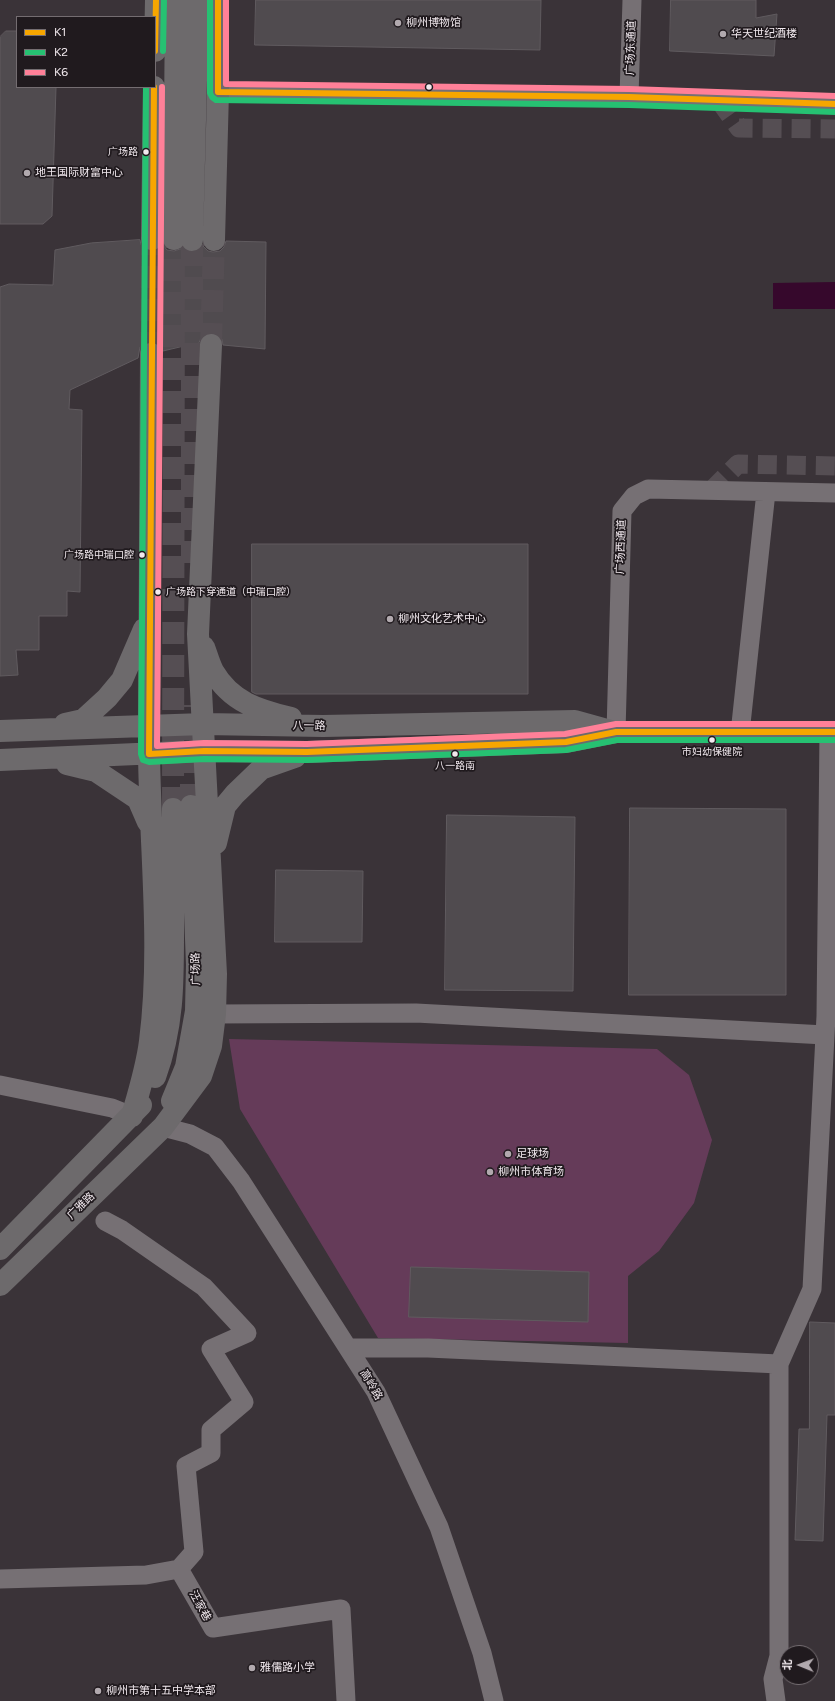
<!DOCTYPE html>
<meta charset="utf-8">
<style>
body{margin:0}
#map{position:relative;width:835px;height:1701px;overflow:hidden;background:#3a3338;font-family:Figtree,"Noto Sans SC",sans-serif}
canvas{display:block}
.legend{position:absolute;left:16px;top:16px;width:140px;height:72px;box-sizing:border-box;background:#201a1e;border:1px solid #746d71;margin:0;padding:5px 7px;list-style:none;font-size:12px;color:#f1e9ee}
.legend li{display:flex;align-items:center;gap:8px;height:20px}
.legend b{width:20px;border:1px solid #746d71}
.north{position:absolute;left:779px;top:1645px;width:40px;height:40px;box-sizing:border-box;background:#201a1e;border:1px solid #746d71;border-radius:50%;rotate:271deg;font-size:11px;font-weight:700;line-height:16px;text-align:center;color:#f1e9ee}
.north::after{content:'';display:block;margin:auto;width:14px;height:18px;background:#b1a9ae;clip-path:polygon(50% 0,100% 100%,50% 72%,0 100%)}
</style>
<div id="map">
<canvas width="835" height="1701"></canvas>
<ul class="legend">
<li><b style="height:5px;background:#f7a600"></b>K1</li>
<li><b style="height:5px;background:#26c172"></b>K2</li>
<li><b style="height:5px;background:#ff8098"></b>K6</li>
</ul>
<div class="north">北</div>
</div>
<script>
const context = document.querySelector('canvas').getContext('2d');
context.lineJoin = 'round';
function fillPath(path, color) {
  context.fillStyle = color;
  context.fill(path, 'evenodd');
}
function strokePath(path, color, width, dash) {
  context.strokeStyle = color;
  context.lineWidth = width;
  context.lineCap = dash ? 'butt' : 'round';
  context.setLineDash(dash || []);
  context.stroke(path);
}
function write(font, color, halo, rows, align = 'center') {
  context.font = font + ' Figtree,"Noto Sans SC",sans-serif';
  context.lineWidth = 3.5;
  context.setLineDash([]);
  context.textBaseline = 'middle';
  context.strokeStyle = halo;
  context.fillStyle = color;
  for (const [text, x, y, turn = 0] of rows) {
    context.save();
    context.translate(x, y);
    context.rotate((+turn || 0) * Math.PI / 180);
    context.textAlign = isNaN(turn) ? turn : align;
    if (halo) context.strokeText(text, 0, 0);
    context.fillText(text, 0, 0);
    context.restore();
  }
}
const green = new Path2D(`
 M229 1039 657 1049 689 1075 712 1140 694 1203 659 1251 628 1276V1343L378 1338 240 1109Z`);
const water = new Path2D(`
 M835 282V309H773V283Z`);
const building = new Path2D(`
 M256 0H541L540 50 255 45Z
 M671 0H756V18L777 14 774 56 670 51Z
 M6 31H17V87H56L52 216 43 224H0V37Z
 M140 240 141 245 145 250 151 251 158 250 163 245 167 250 174 251 183 248 186 251 191 252 198 251 203 246 208 251 213 252 220 251 224 247 226 241 266 242 265 349 223 345 222 339 217 334 212 333 206 334 201 338 198 345 184 346 163 351 158 343 151 342 145 343 140 347 138 358 70 390 69 409 82 410 80 592 67 591V616H39V650H16L18 675 0 676V287L9 284 53 285 55 250 91 243Z
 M252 544H528V694H256L252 692Z
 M630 808 786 809V995H629Z
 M447 815 575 817 573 991 445 990Z
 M276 870 363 871 362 942H275Z
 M411 1267 589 1272 588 1322 409 1317Z
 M810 1322 835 1323V1415H827L823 1541 795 1540 799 1429H809Z`);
const minorTunnel = new Path2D(`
 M719 100 739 128 835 129
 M711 491 738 464 835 466`);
const majorTunnel = new Path2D(`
 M211 345 214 240
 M151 354 152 239
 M192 563V240
 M191 806V705
 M173 809 174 239`);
const minor = new Path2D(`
 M218 92 629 97 835 104
 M629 97 632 0
 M616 732 622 511 634 496 648 489 835 493
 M740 733 766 492
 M215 1014 416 1013 825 1035
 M0 1085 112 1108 132 1116
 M163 1127 190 1134 215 1147 241 1181 376 1392 439 1527 482 1653 494 1701
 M105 1221 122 1230 204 1287 247 1333 211 1349 244 1402 211 1430V1453L186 1466 194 1552 179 1569
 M348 1348H428L779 1364 812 1289 826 1016 829 732
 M0 1579 146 1575 179 1569 213 1628 341 1609 346 1701
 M776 1701 773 1679 779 1656V1364`);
const major = new Path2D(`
 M155 51 156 0
 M152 239 154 87
 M174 239 176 0
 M192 240 198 0
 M214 240 218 92V0
 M204 647C207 655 209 663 213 671 231 702 258 710 291 718
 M65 724 83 720 107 698 122 680 144 629
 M0 731 204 724 323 726 575 721 611 731
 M0 760 204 751 307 752 566 742 616 732H835
 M67 764 96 771 138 799 148 822
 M216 843 225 806 235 794 261 769 295 757
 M155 1077C174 1025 173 979 173 926 173 887 173 848 173 809
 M172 1101 186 1067 196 1011 197 965 191 806
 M132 1116C139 1092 147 1066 150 1041 162 948 150 847 149 753 149 620 151 487 151 354
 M0 1249 141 1105
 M0 1285 163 1127 201 1076 211 1046 215 1014 216 974 198 634 211 345`);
const bus1 = new Path2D(`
 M218 0V92
 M155 51 156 0
 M154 87 149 754 204 751 307 752 566 742 616 732H835
 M218 92 629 97 835 104`);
const bus2 = new Path2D(`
 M210 0V93L212 97 216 100 629 105 835 112
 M163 51 164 0
 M146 87 141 754 143 760 149 762 204 759 307 760 566 750 617 740H835`);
const bus3 = new Path2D(`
 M226 0V84L629 89 835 96
 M162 87 157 746 204 743 307 744 565 734 616 724H835`);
const markers = [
 [398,23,4,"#b1a9ae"],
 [723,34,4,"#b1a9ae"],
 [429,87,3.5,"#f1e9ee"],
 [146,152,3.5,"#f1e9ee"],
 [27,173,4,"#b1a9ae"],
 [142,555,3.5,"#f1e9ee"],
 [158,592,3.5,"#f1e9ee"],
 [390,619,4,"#b1a9ae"],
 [712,740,3.5,"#f1e9ee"],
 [455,754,3.5,"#f1e9ee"],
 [508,1154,4,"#b1a9ae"],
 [490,1172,4,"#b1a9ae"],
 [252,1668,4,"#b1a9ae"],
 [98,1691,4,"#b1a9ae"]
];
const busNames = [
 ["广场路",138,152],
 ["广场路中瑞口腔",134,555],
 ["广场路下穿通道（中瑞口腔）",166,592,"left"],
 ["市妇幼保健院",712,752,"center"],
 ["八一路南",455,766,"center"]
];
const poiNames = [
 ["柳州博物馆",406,23],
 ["华天世纪酒楼",731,34],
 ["地王国际财富中心",35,173],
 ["柳州文化艺术中心",398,619],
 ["足球场",516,1154],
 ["柳州市体育场",498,1172],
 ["雅儒路小学",260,1668],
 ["柳州市第十五中学本部",106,1691]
];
const streetNames = [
 ["广场东通道",631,48,-88],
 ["广场西通道",621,547,-88],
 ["八一路",309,726,1],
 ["广场路",196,969,-91],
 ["广雅路",81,1206,-44],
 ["高岭路",371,1385,60],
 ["汪家巷",200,1606,61]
];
fillPath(green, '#653b59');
fillPath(water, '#36082c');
fillPath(building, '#504b4f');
strokePath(building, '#605b5f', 1);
strokePath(minorTunnel, '#554e53', 19, [19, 10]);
strokePath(majorTunnel, '#554e53', 22, [22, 11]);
strokePath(minor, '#767074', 19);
strokePath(major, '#6d6a6c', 22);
strokePath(bus1, '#f7a600', 6);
strokePath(bus2, '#26c172', 6);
strokePath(bus3, '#ff8098', 6);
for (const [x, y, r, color] of markers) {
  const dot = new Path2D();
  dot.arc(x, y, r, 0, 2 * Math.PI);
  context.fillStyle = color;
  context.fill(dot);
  strokePath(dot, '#201a1e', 1.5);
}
write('10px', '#f1e9ee', '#201a1e', busNames, 'right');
write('11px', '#f1e9ee', '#201a1e', poiNames, 'left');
write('11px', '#f1e9ee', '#201a1e', streetNames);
</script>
